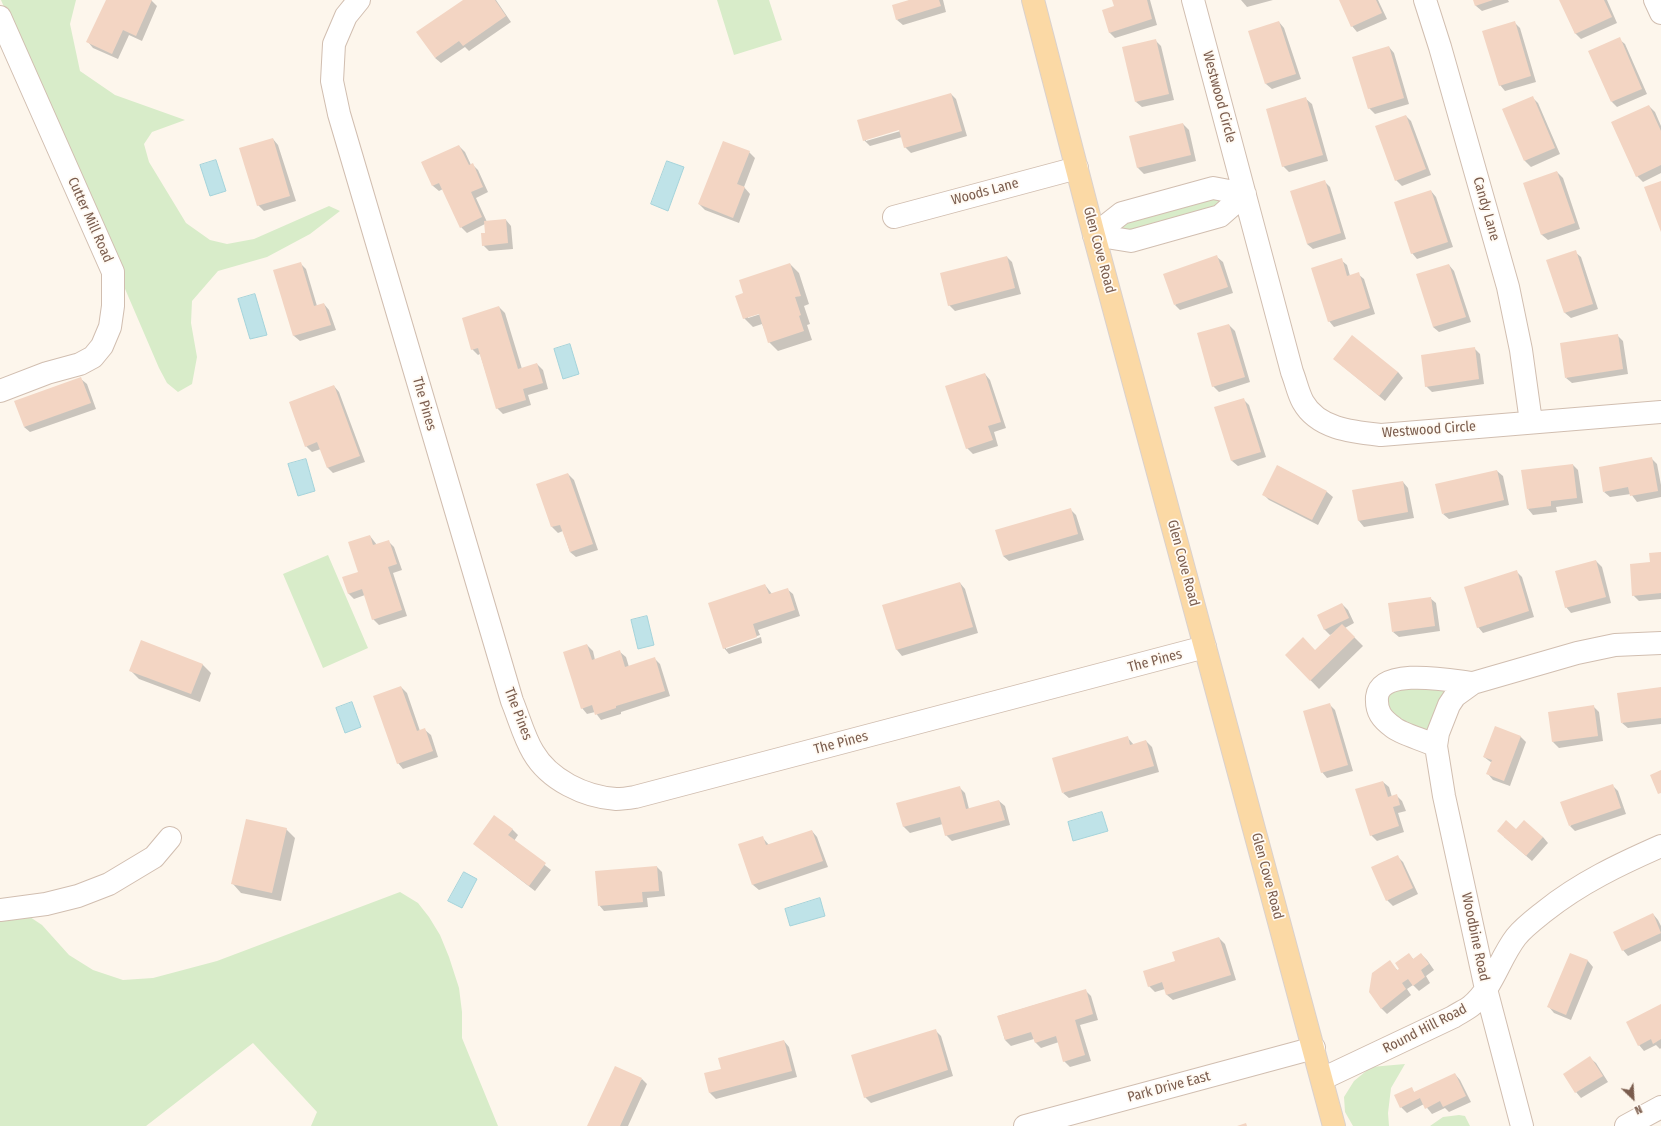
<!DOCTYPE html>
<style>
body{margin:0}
#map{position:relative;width:1661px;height:1126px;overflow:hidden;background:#fdf6ec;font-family:"Fira Sans Condensed",sans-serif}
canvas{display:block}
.north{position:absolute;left:1613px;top:1078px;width:40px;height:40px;-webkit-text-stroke:3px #fffaf3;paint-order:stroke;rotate:155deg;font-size:11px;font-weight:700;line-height:16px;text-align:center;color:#7a5c4d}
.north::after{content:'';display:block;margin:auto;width:14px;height:18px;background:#7a5c4d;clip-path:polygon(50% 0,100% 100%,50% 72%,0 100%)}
</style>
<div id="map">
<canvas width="1661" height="1126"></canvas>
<div class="north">N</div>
</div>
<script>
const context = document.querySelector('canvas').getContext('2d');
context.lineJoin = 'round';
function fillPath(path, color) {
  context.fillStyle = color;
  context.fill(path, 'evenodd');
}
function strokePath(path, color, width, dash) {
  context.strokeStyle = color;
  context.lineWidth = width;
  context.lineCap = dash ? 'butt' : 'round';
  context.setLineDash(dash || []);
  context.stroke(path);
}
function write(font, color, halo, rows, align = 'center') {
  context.font = font + ' "Fira Sans Condensed",sans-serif';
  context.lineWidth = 3.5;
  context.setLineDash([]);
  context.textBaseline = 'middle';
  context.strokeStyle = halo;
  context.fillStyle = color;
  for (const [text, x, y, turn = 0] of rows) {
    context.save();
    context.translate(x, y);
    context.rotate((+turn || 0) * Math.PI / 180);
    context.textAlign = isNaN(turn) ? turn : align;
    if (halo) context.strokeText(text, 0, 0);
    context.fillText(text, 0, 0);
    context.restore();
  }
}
const green = new Path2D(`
 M1 0H76L70 24 80 71 115 95 185 120 152 132 144 144 149 162 186 223 210 240 227 244 254 239 329 206 340 211 310 234 267 257 218 271 192 301 191 323 197 357 192 384 178 392 167 383 159 368Z
 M717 0H769L782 40 734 55Z
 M1245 194 1131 241 1094 235 1122 213Z
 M328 555 368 648 323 668 283 574Z
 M1473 683 1438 733 1395 729 1378 694 1384 686Z
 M400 892 418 903 429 917 440 935 449 957 459 988 462 1012V1038L498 1126H311L317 1112 253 1043 146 1126H0V910L18 909 42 925 69 955 93 970 123 980 153 978 217 961Z
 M1405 1064 1391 1088 1388 1113 1389 1126H1353L1345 1112 1344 1097 1354 1081 1371 1067Z
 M1459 1115 1465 1116 1470 1126H1430L1443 1117Z`);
const water = new Path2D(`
 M216 160 226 191 210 196 200 165Z
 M667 161 684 167 668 211 651 204Z
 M255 294 267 335 250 339 238 299Z
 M570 344 579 374 563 379 554 349Z
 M306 459 315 491 298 496 288 464Z
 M647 616 654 645 638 649 631 620Z
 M352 702 361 727 345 733 336 708Z
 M1102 812 1108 831 1073 841 1068 822Z
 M464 872 477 879 462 908 448 901Z
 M820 898 825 916 790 926 785 909Z`);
const shadow = new Path2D(`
 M107 0H151L157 6 142 41 129 35 118 59 93 48 88 42Z
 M465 0H496L511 22 469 51 465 47 441 63 435 58Z
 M909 0H943L946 12 903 25 897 20Z
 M1113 0H1150L1157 25 1115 38 1109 32 1115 7Z
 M1241 0H1273L1247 7Z
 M1340 0H1378L1387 19 1357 32 1352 26Z
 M1474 0H1508L1509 2 1482 11 1476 6Z
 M1560 0H1607L1617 23 1581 39 1575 33Z
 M1279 22 1284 28 1301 79 1272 89 1266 84Z
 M1514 22 1520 28 1536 82 1505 91 1500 85Z
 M1619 39 1625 44 1647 94 1617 107 1612 102Z
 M1155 40 1161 46 1174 100 1142 107 1136 102Z
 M1389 47 1394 53 1409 104 1375 114 1369 108Z
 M951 94 956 99 967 136 911 153 905 147 902 137 870 146 864 140 858 121ZM904 128V130L866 141V139Z
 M1532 97 1538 103 1560 154 1531 167 1525 161 1503 110Z
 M1306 99 1312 104 1328 161 1289 172 1283 166Z
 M1649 106 1655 112 1661 126V173L1643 182 1637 176Z
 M1406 116 1411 121 1431 175 1402 186 1396 180Z
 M1183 124 1189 130 1196 161 1144 174 1138 168 1130 137Z
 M273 139 278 145 296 201 264 211 258 205Z
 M459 146 465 152 471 165 472 164 478 170 488 192 476 198 487 222 506 220 511 226 513 249 489 251 483 245 486 233 485 224 467 233 461 227 443 189 439 191 433 186 422 163Z
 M749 152 755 158 744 187 750 194 739 223 705 210 699 204Z
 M1557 172 1563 178 1580 229 1548 240 1542 235 1524 184Z
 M1324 181 1330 187 1346 239 1313 249 1307 244Z
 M1431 191 1436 197 1453 247 1417 259 1412 253Z
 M1575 252 1581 257 1598 309 1571 318 1565 313Z
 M1007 257 1012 262 1021 294 955 311 949 305Z
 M1217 257 1223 262 1233 293 1180 310 1175 305Z
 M1341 260 1347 265 1350 276 1358 274 1364 279 1375 314 1334 327 1329 321Z
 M300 263 306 269 317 306 324 304 329 310 336 330 300 341 294 336Z
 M790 264 799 273 809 304 804 306 810 324 807 325 812 340 778 351 769 342 762 324 753 327 744 318V294ZM763 311 764 313 748 318V316Z
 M1449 265 1454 271 1471 322 1439 332 1433 327Z
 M499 307 505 313 522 369 537 364 543 370 548 389 528 395 531 405 503 414 497 408 480 354 478 355 472 349Z
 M1229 325 1235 331 1250 382 1219 392 1213 386Z
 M1617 335 1623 341 1628 374 1572 383 1566 378Z
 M1474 348 1480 354 1484 384 1432 392 1426 386Z
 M1334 359 1398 372 1403 378 1385 401Z
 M985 374 990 380 1006 428 994 432 998 446 973 454 967 448Z
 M81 379 87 384 96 409 30 432 24 427Z
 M334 386 339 392 365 462 333 473 328 468 321 449 312 452 306 446Z
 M1243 399 1249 405 1266 457 1238 466 1232 461 1215 408Z
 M1651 458 1657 464 1661 485V497L1637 502 1631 494 1610 497 1604 492Z
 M1573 465 1578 470 1583 503 1556 507 1557 512 1533 515 1528 509Z
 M1278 466 1327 492 1333 497 1318 525 1269 500 1263 494Z
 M1497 471 1503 476 1509 505 1449 519 1443 514Z
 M568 474 574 480 598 550 576 557 570 552 563 531 558 533 552 527 538 485Z
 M1403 482 1408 488 1414 518 1364 527 1359 521 1353 491Z
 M1070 509 1076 515 1084 540 1009 561 1003 556Z
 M370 536 377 545 389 542 394 547 402 570 393 573 407 616 379 625 373 619 365 595 354 599 348 593 359 572Z
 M1661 553V599L1639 601 1633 595 1651 563Z
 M1596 561 1602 567 1611 603 1571 613 1566 607Z
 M1516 571 1522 577 1534 617 1483 633 1478 627Z
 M960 583 965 589 978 633 902 656 897 650 884 606Z
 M765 585 772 594 787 589 793 594 800 616 758 630 760 635 726 647V649L761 637 762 643 729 654 724 648Z
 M1430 598 1436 603 1440 631 1399 637 1393 632Z
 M1342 604 1348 610 1354 623 1345 628 1363 646 1319 689 1286 655 1315 652 1334 633 1330 635 1324 629Z
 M587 645 593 651 595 660 620 652 626 657 629 667 655 659 660 664 670 696 621 712V714L601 720 595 712 587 714 582 708Z
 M202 664 211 673 200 702 139 679 130 670Z
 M401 687 407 693 420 731 425 730 431 735 438 757 403 769 398 763Z
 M1661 688V724L1628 728 1622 723Z
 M1329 704 1335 710 1353 771 1327 778 1322 772Z
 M1593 706 1599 712 1603 741 1559 748 1553 742 1549 713Z
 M1520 736 1526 742 1510 786 1493 780 1488 774 1492 763 1484 757Z
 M1127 737 1134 745 1146 741 1152 747 1159 772 1069 798 1063 793Z
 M1383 782 1389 787 1392 797 1396 795 1402 801 1406 811 1398 813 1404 832 1377 841 1371 835Z
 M1612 785 1618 791 1626 814 1575 831 1570 826Z
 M959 787 965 793 969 809 999 801 1005 806 1010 825 952 841 946 835 943 824 910 833 904 827 898 804Z
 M286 829 295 838 281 901 241 893 233 884Z
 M512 829 518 835 514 841 551 870 535 891 474 844Z
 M1516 830 1543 837 1548 843 1532 861 1504 837Z
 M812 831 817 837 828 867 759 890 753 885 762 837 769 845Z
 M1397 856 1403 862 1418 894 1393 906 1387 900Z
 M657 867 662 872 665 896 647 898 648 907 604 911 599 905Z
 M1653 914 1658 920 1661 926V941L1628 956 1623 950Z
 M1219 938 1225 944 1236 980 1173 1000 1167 995 1165 989 1155 992 1149 986 1176 961Z
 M1409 954 1414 960 1421 954 1427 960 1434 970 1426 976 1430 983 1419 991 1413 985 1407 989 1411 995 1387 1014 1381 1008 1390 962 1398 971Z
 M1571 954 1588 961 1593 967 1571 1020 1554 1013 1549 1007Z
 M1085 990 1091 996 1098 1020 1080 1025 1091 1061 1070 1067 1064 1061 1059 1042 1041 1048 1035 1042 1034 1039 1011 1046 1005 1040 998 1016Z
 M1661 1005V1048L1660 1049 1656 1045 1644 1051 1639 1045Z
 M935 1030 941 1036 953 1076 871 1103 865 1097Z
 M784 1041 789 1047 797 1077 716 1099 710 1093 705 1074 722 1070Z
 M1590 1058 1596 1063 1608 1082 1581 1098 1576 1092Z
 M1455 1074 1460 1080 1471 1102 1449 1112 1445 1108 1432 1114 1424 1104 1407 1113 1401 1107 1411 1089 1415 1093Z
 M642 1079 647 1084 628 1126H588Z`);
const building = new Path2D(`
 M106 0H152L136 36 123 30 112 54 86 42Z
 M463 0H495L506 16 463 46 459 41 435 58 416 32Z
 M909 0H939L941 6 896 20 892 5Z
 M1112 0H1147L1152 19 1109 33 1102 10 1114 6Z
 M1339 0H1376L1382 13 1351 27Z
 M1473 0H1493L1475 6Z
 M1559 0H1604L1612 17 1575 34Z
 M1279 21 1296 74 1265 84 1248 31Z
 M1515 21 1531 76 1499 86 1482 31Z
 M1620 37 1642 89 1611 102 1588 51Z
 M1156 39 1169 94 1135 102 1122 47Z
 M1389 46 1404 98 1368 109 1352 57Z
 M951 93 962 131 904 148 899 130 863 141 857 120Z
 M1533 96 1555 148 1524 161 1502 109Z
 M1306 97 1323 155 1282 167 1266 109Z
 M1649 105 1661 131V165L1636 177 1611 122Z
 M1406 115 1426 169 1395 181 1375 126Z
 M1183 123 1191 155 1137 168 1129 136Z
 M273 138 290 196 257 206 239 148Z
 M723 141 750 151 737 184 745 187 733 218 698 204Z
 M459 145 469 165 473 163 483 187 471 192 482 217 460 228 439 183 432 186 421 162Z
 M1557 171 1575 223 1541 235 1523 183Z
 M1325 180 1341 233 1307 244 1290 191Z
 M1661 181V232L1644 187Z
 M1431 190 1448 242 1411 254 1394 202Z
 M506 219 508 243 482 246 481 233H485L484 221Z
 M1576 250 1593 304 1564 313 1546 260Z
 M1217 255 1228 287 1174 305 1163 274Z
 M1007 256 1015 288 948 306 940 273Z
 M1342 258 1347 276 1359 272 1370 308 1328 322 1311 268Z
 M301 262 314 306 324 303 331 325 293 336 273 270Z
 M790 263 801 296 795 297 801 315 799 316 804 331 768 343 759 314 743 319 735 296 743 293 739 280Z
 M1449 264 1466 317 1433 327 1416 274Z
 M499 306 518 369 537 363 543 383 523 389 526 400 496 409 478 348 471 350 462 318Z
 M1229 324 1245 377 1212 387 1197 333Z
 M1618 334 1623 369 1565 378 1560 343Z
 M1352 335 1398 372 1379 396 1333 359Z
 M1475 347 1479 379 1425 387 1421 355Z
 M985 373 1001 422 988 426 993 440 966 449 945 386Z
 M81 377 91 403 24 427 14 401Z
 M334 385 360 456 327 468 317 442 305 447 289 402Z
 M1244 398 1261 452 1231 461 1214 407Z
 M1652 457 1658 491 1630 496 1628 487 1603 492 1599 467Z
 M1573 464 1577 498 1551 501V506L1527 509 1521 470Z
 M1277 465 1327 491 1312 520 1262 495Z
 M1497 470 1504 500 1442 514 1435 484Z
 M568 473 593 544 570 552 560 525 551 527 536 484Z
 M1403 481 1408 512 1358 521 1352 490Z
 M1071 508 1078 534 1003 556 995 530Z
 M370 535 373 545 389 540 397 564 388 567 402 610 372 620 362 589 348 594 342 577 358 572 348 542Z
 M1661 552V593L1632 596 1630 564 1650 562 1649 553Z
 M1596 560 1606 597 1565 608 1555 571Z
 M1517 570 1529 611 1477 628 1464 587Z
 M960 582 973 627 896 650 882 605Z
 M765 584 769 594 788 588 795 610 753 624 757 637 723 649 708 603Z
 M1431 597 1435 626 1392 632 1388 603Z
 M1342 603 1349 618 1324 630 1317 615Z
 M1342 624 1355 637 1310 681 1285 655 1303 637 1315 650Z
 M141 640 203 664 191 694 129 671Z
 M587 644 592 660 620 650 625 667 655 657 665 691 616 706V708L595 715 592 705 581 709 563 652Z
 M401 686 417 731 425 728 433 751 397 764 373 696Z
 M1661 687V718L1621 723 1617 693Z
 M1330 703 1348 765 1321 773 1303 711Z
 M1594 705 1598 736 1552 742 1548 712Z
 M1495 726 1521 736 1504 781 1486 774 1492 760 1483 757Z
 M1128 736 1130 745 1146 740 1154 766 1062 793 1052 758Z
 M1661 770V793L1658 794 1650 775Z
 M1383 781 1388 797 1397 794 1400 805 1393 807 1399 826 1370 836 1355 789Z
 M1613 784 1621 808 1569 826 1560 802Z
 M960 786 966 809 999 800 1005 820 945 836 940 817 903 827 896 803Z
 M494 815 513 829 508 835 546 863 529 886 473 844Z
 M246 819 287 828 272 893 231 884Z
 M1506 820 1516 829 1524 820 1543 837 1526 856 1497 831Z
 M812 830 823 861 752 885 738 844 763 836 766 845Z
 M1398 855 1413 888 1386 901 1371 867Z
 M657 866 659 891 642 892 643 902 598 906 595 871Z
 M1653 913 1661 933 1622 951 1613 932Z
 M1219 937 1231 975 1166 995 1162 982 1148 987 1143 971 1175 961 1172 952Z
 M1409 953 1413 959 1421 953 1429 964 1421 970 1425 977 1413 986 1408 979 1402 983 1406 989 1381 1009 1369 992 1372 973 1390 960 1397 970 1399 969 1395 963Z
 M1570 953 1588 960 1566 1015 1547 1007Z
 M1086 989 1093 1014 1075 1020 1085 1055 1063 1062 1056 1036 1035 1043 1031 1032 1005 1040 997 1016Z
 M1661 1004V1039L1653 1044 1651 1039 1638 1046 1626 1022Z
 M936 1029 948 1070 864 1098 851 1055Z
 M784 1040 792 1071 709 1093 704 1073 721 1069 718 1058Z
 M1590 1056 1603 1076 1575 1093 1563 1074Z
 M615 1066 642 1078 620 1126H587Z
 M1455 1073 1466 1096 1443 1107 1440 1101 1425 1109 1420 1098 1400 1108 1394 1095 1412 1087 1414 1092Z
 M1246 1123 1247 1126H1237Z`);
const minor = new Path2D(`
 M359 0 346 16 334 44 332 81 339 114 512 701C519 718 524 737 533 752 549 780 585 797 616 799 622 799 629 798 635 797L1205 647
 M1193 0 1292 372C1296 382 1298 393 1303 402 1318 429 1353 432 1381 435L1661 412
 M1425 0 1440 47 1508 287 1521 350 1531 422
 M1655 0 1661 13
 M0 17 113 272V306L110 327 102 346 93 357 80 364 47 373 0 391
 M1213 188 1245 194 1220 216 1131 241 1094 235 1122 213Z
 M894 217 1077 168
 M1436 746C1425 740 1401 734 1393 727 1382 719 1376 712 1377 697 1381 666 1453 681 1473 683
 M0 910 46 904 78 896 109 884 154 857 170 838
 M1322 1079 1453 1017C1459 1013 1466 1010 1471 1006 1493 988 1499 959 1516 937 1524 927 1535 919 1545 911 1580 883 1620 864 1661 846
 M1025 1126 1314 1048
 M1522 1126 1486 989 1444 796 1436 746 1438 733 1449 705 1455 696 1473 683 1577 653 1615 645 1661 643
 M1626 1126 1661 1107`);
const major = new Path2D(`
 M1033 0 1094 235 1334 1126`);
const streetNames = [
 ["Westwood Circle",1219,97,75],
 ["Woods Lane",985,192,-15],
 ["Candy Lane",1486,209,74],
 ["Cutter Mill Road",90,220,66],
 ["Glen Cove Road",1099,250,75],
 ["The Pines",424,404,74],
 ["Westwood Circle",1429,430,-4],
 ["Glen Cove Road",1183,563,75],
 ["The Pines",1155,661,-15],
 ["The Pines",518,714,69],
 ["The Pines",841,743,-15],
 ["Glen Cove Road",1267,876,75],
 ["Woodbine Road",1475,937,78],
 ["Round Hill Road",1425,1029,-27],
 ["Park Drive East",1169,1087,-15]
];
fillPath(green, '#d8ecc9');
fillPath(water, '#bfe3e8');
strokePath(water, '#a5d3da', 1);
fillPath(shadow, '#0003');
fillPath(building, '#f3d5c3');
strokePath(minor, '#d1beb0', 24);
strokePath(major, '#dad1cd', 24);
strokePath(minor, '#fff', 22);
strokePath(major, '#fbd9a5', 22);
write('14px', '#7a5c4d', '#fffaf3', streetNames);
</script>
